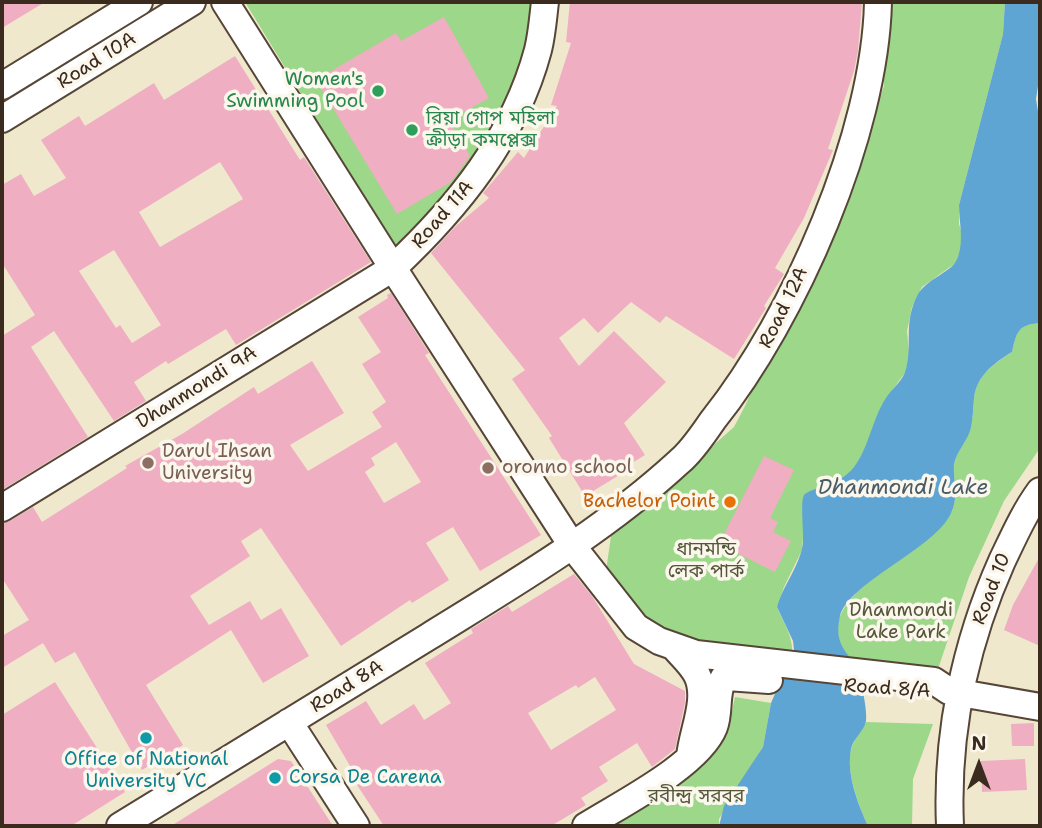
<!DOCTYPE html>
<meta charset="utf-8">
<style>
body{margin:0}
#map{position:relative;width:1042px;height:828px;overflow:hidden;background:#f0e8cd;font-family:"Shantell Sans",sans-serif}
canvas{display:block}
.frame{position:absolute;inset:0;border:4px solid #3b2a1e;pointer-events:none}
.north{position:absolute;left:944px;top:730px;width:70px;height:70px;-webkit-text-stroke:5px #fbf7ec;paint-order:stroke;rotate:0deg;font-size:19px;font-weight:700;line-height:28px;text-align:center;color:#3b2a1e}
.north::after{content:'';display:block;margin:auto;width:24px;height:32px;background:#3b2a1e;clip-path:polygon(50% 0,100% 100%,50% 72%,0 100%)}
</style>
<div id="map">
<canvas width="1042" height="828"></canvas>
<div class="frame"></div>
<div class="north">N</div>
</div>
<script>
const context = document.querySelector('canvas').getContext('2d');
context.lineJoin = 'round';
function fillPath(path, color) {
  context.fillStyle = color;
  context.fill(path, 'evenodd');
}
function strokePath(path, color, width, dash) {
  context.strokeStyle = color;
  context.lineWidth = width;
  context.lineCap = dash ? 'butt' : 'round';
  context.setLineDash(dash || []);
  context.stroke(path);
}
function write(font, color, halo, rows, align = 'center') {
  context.font = font + ' "Shantell Sans","Noto Sans Bengali",sans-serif';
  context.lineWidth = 7;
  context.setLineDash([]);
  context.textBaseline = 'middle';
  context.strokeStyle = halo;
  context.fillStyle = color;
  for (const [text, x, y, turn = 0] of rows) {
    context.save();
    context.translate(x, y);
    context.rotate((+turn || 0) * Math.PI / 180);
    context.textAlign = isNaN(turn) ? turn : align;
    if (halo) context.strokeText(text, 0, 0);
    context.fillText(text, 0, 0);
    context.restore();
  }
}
const green = new Path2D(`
 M245 2H537L536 12 506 118 400 256Z
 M882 2H1005L1003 34 959 205V224L962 234 961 249 957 262 922 287 912 307 907 331 909 352 906 371 882 405 865 449 856 465 846 477 833 485 806 493 803 498 804 524 802 550 784 587 777 607C785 627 797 641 790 663L692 648 631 612 605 578 611 536 734 427 745 406 865 139 884 86Z
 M1040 323V448L1004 501 969 577 937 672 853 663C847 654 839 646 838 635 831 587 924 554 948 518 960 501 953 484 954 466 955 453 965 444 969 432 973 422 973 410 974 400 975 376 994 364 1012 352 1017 331 1018 325 1040 323Z
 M735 697 771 703 763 747 719 819V826H600L716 749 727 734Z
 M866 722 933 724 913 779 912 826H868C859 806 844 768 852 746 856 738 861 730 866 722Z`);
const water = new Path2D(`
 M1005 2H1040V73L1036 99 1040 124V323C1018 325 1017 331 1012 352 994 363 976 376 974 399 973 409 973 421 970 431 966 443 956 452 954 465 953 483 960 499 949 517 930 550 848 584 840 616 831 654 859 654 862 683 863 695 867 709 866 721 864 731 853 739 851 749 846 774 858 804 868 826H719L724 806 763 747 771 703 794 650 793 641 777 607C783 585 800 566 803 543 804 533 800 501 804 495 811 487 839 487 854 467 870 446 872 417 888 395 895 386 903 380 906 369 913 342 903 325 917 296 927 277 953 273 958 257 964 239 959 223 959 205L1003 34Z`);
const building = new Path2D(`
 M2 2H45L2 28Z
 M570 2H862L858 51 854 71 828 149 833 150 804 218 775 268 784 274 764 306 766 308 734 359 666 316 660 323 631 302 598 333 584 318 559 338 579 366 614 331 666 382 624 423 645 455 619 471 621 474 585 496 549 438 552 436 512 379 525 370 431 253 456 226 489 198 483 193 518 152 524 158 557 106 551 105 571 43 566 42Z
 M444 17 489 98 449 120 470 156 451 182 397 214 316 80 396 33 401 41Z
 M235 56 300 160 304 157 371 262 236 345 226 329 168 364 166 361 134 382 146 401 114 421 54 331 31 347 88 437 2 490V336L35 315 2 263V185L21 174 34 196 66 178 41 140 79 116 85 126 154 83 164 100ZM220 162 243 199 160 247 139 212ZM114 250 161 325 132 343 120 325 116 328 79 271Z
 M391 293 429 353 425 355 541 535 480 571 453 527 426 543 449 580 412 603 410 600 341 646 261 528 241 541 250 556 190 596 209 625 250 601 261 620 281 608 309 656 263 683 231 630 146 685 183 745 142 770 75 652 55 663 43 643 2 668V636L29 620 2 578V524L10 521 33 507 42 522 127 468 125 466 182 434 254 387 258 394 312 361 344 413 290 445 308 471 382 427 372 412 386 402 362 364 381 352 358 317 388 298 387 295ZM396 442 421 482 384 503 365 472 375 465 371 458Z
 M764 456 794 470 770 518 778 522 773 532 791 541 775 572 719 544Z
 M1040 556V646L1004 630 1013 605Z
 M574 574 592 596 634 664 685 691V703L675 749 652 767 637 743 599 767 608 781 581 798 586 805 551 826H384L357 785 360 783 326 725 366 701 381 725 414 704 424 720 451 703 425 663 473 633 471 629 508 606 512 612ZM595 677 616 710 551 750 528 713 576 685 578 688Z
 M55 682 125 792 71 826H2V715Z
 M1034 723V746H1012L1011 724Z
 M278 759 291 761 333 826H171Z
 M1025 759 1027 790 982 792 981 761Z`);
const minor = new Path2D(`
 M225 2 393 268 573 547 636 627 659 641 696 654 934 681 949 691 1040 707
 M2 86 139 2
 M2 119 192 2
 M2 508 393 268C457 208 515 137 538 50 542 34 543 18 545 2
 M676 649C683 657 692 665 697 675 709 699 692 732 690 757
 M289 722 356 826
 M120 826C223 763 325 700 428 637 515 583 604 531 680 461 693 450 703 434 713 420 795 317 875 134 878 2
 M586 826C621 804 699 765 714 727 720 711 715 694 723 679L727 677 769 680
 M950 826C946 735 965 644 1002 561 1014 536 1024 513 1040 491`);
const markers = [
 [378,91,7,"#2e9e5b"],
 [412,130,7,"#2e9e5b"],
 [148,463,7,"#8d6e63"],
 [488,468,7,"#8d6e63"],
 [730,502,7,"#e8710a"],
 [146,738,7,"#0f9aa8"],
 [275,778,7,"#0f9aa8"]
];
const streetNames = [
 ["Road 10A",97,61,-32],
 ["Road 11A",443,215,-49],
 ["Road 12A",784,308,-64],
 ["Dhanmondi 9A",197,388,-32],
 ["Road 10",992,589,-69],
 ["Road 8A",347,687,-32],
 ["Road 8/A",887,689,4]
];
const leisureNames = [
 ["Women's",364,80],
 ["Swimming Pool",364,102],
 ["রিয়া গোপ মহিলা",426,119,"left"],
 ["ক্রীড়া কমপ্লেক্স",426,141,"left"]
];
const educationNames = [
 ["Darul Ihsan",162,452],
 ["University",162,474],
 ["oronno school",502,468]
];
const foodNames = [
 ["Bachelor Point",716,502]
];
const parkNames = [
 ["ধানমন্ডি",706,550],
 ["লেক পার্ক",706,572],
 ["Dhanmondi",901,611],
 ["Lake Park",901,633],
 ["রবীন্দ্র সরবর",696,797]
];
const cultureNames = [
 ["Office of National",146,760],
 ["University VC",146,782],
 ["Corsa De Carena",289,778,"left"]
];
const waterNames = [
 ["Dhanmondi Lake",903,489]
];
fillPath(green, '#9dd78a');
fillPath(water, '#5ea5d4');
fillPath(building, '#efaec1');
strokePath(minor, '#564638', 30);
strokePath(minor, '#fff', 26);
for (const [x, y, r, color] of markers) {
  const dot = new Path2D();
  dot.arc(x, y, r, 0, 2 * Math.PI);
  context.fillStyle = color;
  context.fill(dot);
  strokePath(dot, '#fbf7ec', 2.5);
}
write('19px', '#3b2a1e', '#fbf7ec', streetNames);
write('19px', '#27864d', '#fbf7ec', leisureNames, 'right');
write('19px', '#785e54', '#fbf7ec', educationNames, 'left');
write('19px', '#c56008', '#fbf7ec', foodNames, 'right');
write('19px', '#545539', '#fbf7ec', parkNames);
write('19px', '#0d838f', '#fbf7ec', cultureNames);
write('italic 21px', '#495b67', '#fbf7ec', waterNames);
</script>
